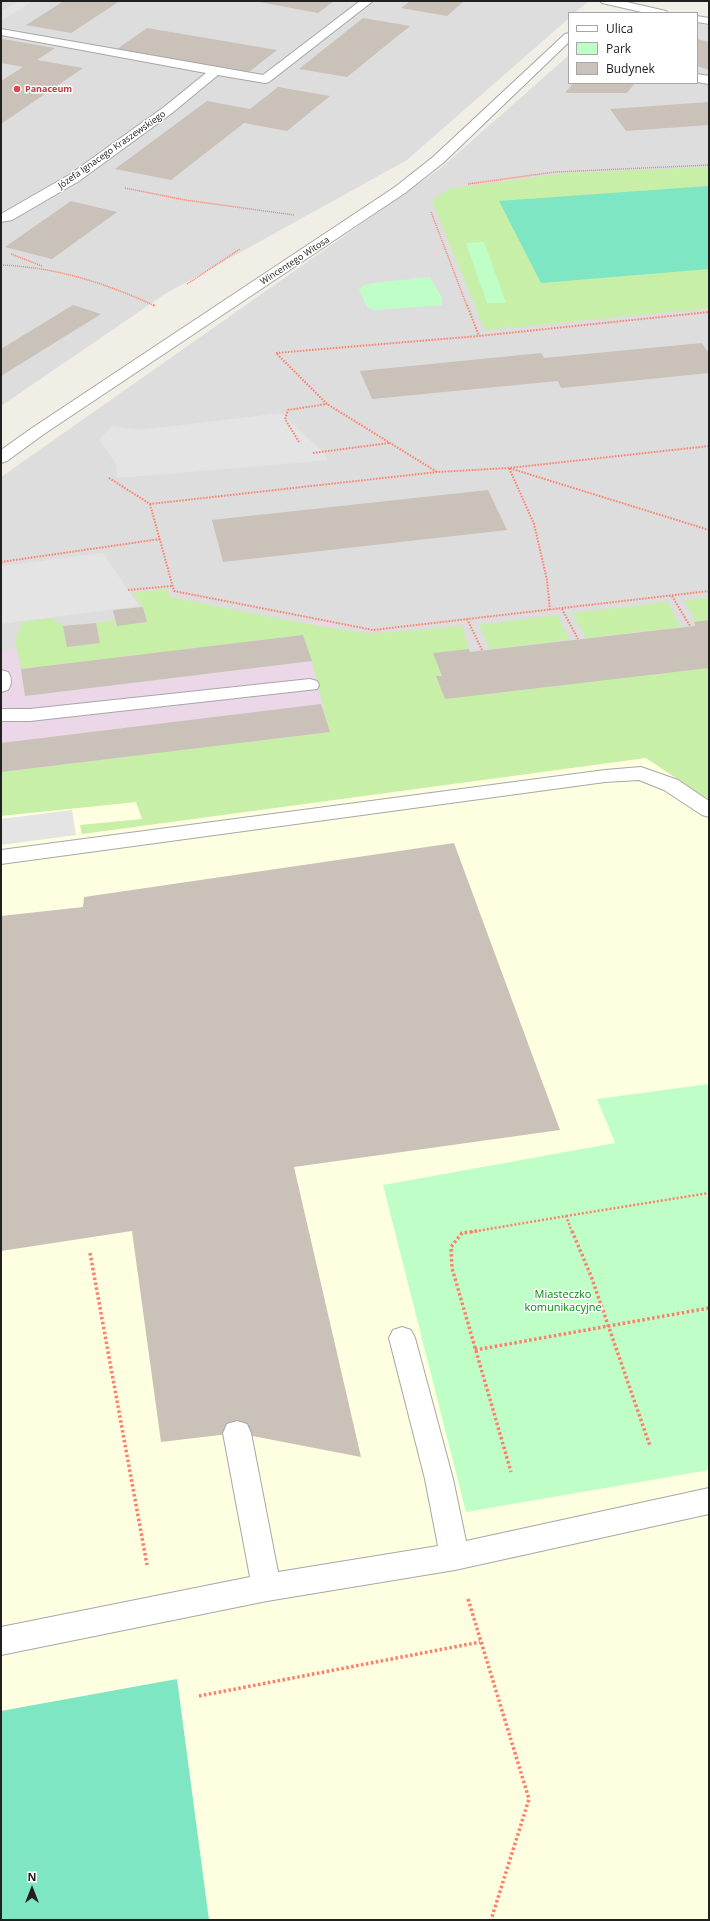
<!DOCTYPE html>
<meta charset="utf-8">
<style>
body{margin:0}
#map{position:relative;width:710px;height:1921px;overflow:hidden;background:#f1eee6;font-family:"Open Sans",sans-serif}
canvas{display:block}
.frame{position:absolute;inset:0;border:2px solid #202020;pointer-events:none}
.legend{position:absolute;left:568px;top:12px;width:130px;height:72px;box-sizing:border-box;background:#fff;border:1px solid #a6a6a6;margin:0;padding:5px 7px;list-style:none;font-size:12px;color:#202020}
.legend li{display:flex;align-items:center;gap:8px;height:20px}
.legend b{width:20px;border:1px solid #a6a6a6}
.north{position:absolute;left:12px;top:1869px;width:40px;height:40px;-webkit-text-stroke:3px #fff;paint-order:stroke;rotate:0deg;font-size:11px;font-weight:700;line-height:16px;text-align:center;color:#202020}
.north::after{content:'';display:block;margin:auto;width:14px;height:18px;background:#202020;clip-path:polygon(50% 0,100% 100%,50% 72%,0 100%)}
</style>
<div id="map">
<canvas width="710" height="1921"></canvas>
<div class="frame"></div>
<ul class="legend">
<li><b style="height:5px;background:#fff"></b>Ulica</li>
<li><b style="height:11px;background:#c0fec7"></b>Park</li>
<li><b style="height:11px;background:#cac1b8"></b>Budynek</li>
</ul>
<div class="north">N</div>
</div>
<script>
const context = document.querySelector('canvas').getContext('2d');
context.lineJoin = 'round';
function fillPath(path, color) {
  context.fillStyle = color;
  context.fill(path, 'evenodd');
}
function strokePath(path, color, width, dash) {
  context.strokeStyle = color;
  context.lineWidth = width;
  context.lineCap = dash ? 'butt' : 'round';
  context.setLineDash(dash || []);
  context.stroke(path);
}
function write(font, color, halo, rows, align = 'center') {
  context.font = font + ' "Open Sans",sans-serif';
  context.lineWidth = 3;
  context.setLineDash([]);
  context.textBaseline = 'middle';
  context.strokeStyle = halo;
  context.fillStyle = color;
  for (const [text, x, y, turn = 0] of rows) {
    context.save();
    context.translate(x, y);
    context.rotate((+turn || 0) * Math.PI / 180);
    context.textAlign = isNaN(turn) ? turn : align;
    if (halo) context.strokeText(text, 0, 0);
    context.fillText(text, 0, 0);
    context.restore();
  }
}
const residential = new Path2D(`
 M1 1H589L574 13H569V18L407 160 165 294 1 406Z
 M697 23 709 26V780L1 813V477L441 168 569 55V83H697Z`);
const industrial = new Path2D(`
 M332 620 406 744 1 794V651Z`);
const education = new Path2D(`
 M635 733 709 780V1920H1V813Z`);
const grass = new Path2D(`
 M709 167V308L485 330 432 201 448 189 565 173Z
 M167 589 170 597 285 620 370 634 462 626 469 649 433 653 442 676H436L445 699 709 668V800L646 758 82 834 80 825 142 819 136 802 1 816V772L329 732 312 661 303 635 21 669 15 642 22 622 52 618 63 626 68 647 100 643 96 623 115 620 117 626 147 622 143 607 133 593Z
 M709 597V620L694 622 693 616 684 600Z
 M668 602 680 627 586 638 572 613Z
 M557 615 570 640 490 649 479 625Z`);
const park = new Path2D(`
 M484 242 506 303H487L466 243Z
 M430 277 442 298V305L375 310 367 307 359 290 362 286 374 283Z
 M709 1084V1470L466 1512 383 1185 615 1143 597 1099Z`);
const pitch = new Path2D(`
 M709 186V269L541 283 499 201Z
 M177 1679 209 1920H1V1711Z`);
const parking = new Path2D(`
 M18 1H33L1 21V11Z
 M281 413 324 453 328 460 117 478 116 464 99 439 112 426 140 430Z
 M103 553 139 606 1 624V566Z
 M72 810 76 835 1 845V819Z`);
const building = new Path2D(`
 M64 1H120L71 33 26 25Z
 M254 1H334L318 13Z
 M410 1H464L447 16 401 8Z
 M363 18 410 26 347 77 299 69Z
 M147 28 277 50 249 72 117 49Z
 M3 39 55 48 37 60 83 68 1 124V81L23 67 1 63V40Z
 M697 39 709 42V70L697 66Z
 M573 83H635L627 93H565Z
 M278 87 330 96 287 131 244 123 171 180 115 169 207 101 250 109Z
 M709 102V125L626 131 610 109Z
 M71 201 117 212 52 259 5 247Z
 M73 305 101 314 1 376V349Z
 M702 343 707 351 709 350V373L561 388 558 381 372 399 360 371 541 353 544 358Z
 M488 490 507 530 223 562 212 520Z
 M143 607 147 622 117 626 113 610Z
 M709 620V668L445 699 436 676H442L433 653 469 649 470 652 695 626 694 622Z
 M96 623 100 643 67 647 63 626Z
 M303 635 312 661 25 696 21 669Z
 M321 704 330 732 1 772V743Z
 M454 843 560 1130 294 1167 361 1457 237 1433 161 1442 132 1231 1 1251V916L83 907 84 897Z`);
const pathFar3 = new Path2D(`
 M468 184 555 172 709 165
 M125 188 185 200 294 215
 M431 212 467 306
 M11 254 42 266
 M1 265C55 267 106 283 155 306
 M187 284 240 249`);
const pathFar2 = new Path2D(`
 M153 305 156 306
 M467 305 479 336
 M276 353 479 336 709 312
 M277 354 327 404 437 472
 M299 442 285 419 288 410 327 404
 M313 453 389 443
 M109 478 150 504 437 472 509 468 709 446
 M150 504 174 591 373 630 709 591
 M1 562 160 539
 M128 590 172 586
 M672 596 690 626
 M562 609 578 639
 M550 610 547 580 534 524 509 468 709 530
 M467 619 482 650`);
const pathFar1 = new Path2D(`
 M566 1216 709 1193
 M471 1232 566 1216 572 1232`);
const path = new Path2D(`
 M477 1231 462 1233 451 1247 452 1268 511 1472
 M572 1231 591 1276 650 1446
 M90 1253 147 1565
 M475 1350 709 1308
 M468 1599 529 1799 491 1920
 M199 1696 480 1642`);
const minor = new Path2D(`
 M360 1H373L269 82 265 83 218 75 172 113 79 181 12 220 1 222V214L69 175 164 107 206 73 1 35V29L263 75Z
 M600 1H622L666 11 668 13H646L602 3Z
 M697 16 709 18V24L697 22Z
 M569 33V42L443 163 405 193 44 434 7 461 1 463V450L32 428 395 187 433 157 565 34Z
 M697 74 709 76V84L697 82Z
 M1 670 8 672C12 678 12 684 8 690L1 692Z
 M310 679 317 681 319 685 317 689 30 721H1V709H30Z
 M641 767 678 780 709 801V817L702 815 664 790 639 780 605 782 1 864V850L605 770Z
 M402 1327 411 1330 415 1338 453 1479 466 1541 709 1488V1514L455 1570 267 1601 1 1655V1627L250 1577 223 1433 227 1424 237 1421 247 1424 251 1433 278 1572 438 1546 425 1479 389 1338 393 1330Z`);
const markers = [
 [17,89,4,"#e0444e"]
];
const farHealthnames = [
 ["Panaceum",25,89]
];
const farStreetnames = [
 ["Józefa Ignacego Kraszewskiego",112,150,-35],
 ["Wincentego Witosa",295,261,-33]
];
const parkNames = [
 ["Miasteczko",563,1295],
 ["komunikacyjne",563,1308]
];
fillPath(residential, '#dedddd');
fillPath(industrial, '#ebd7e7');
fillPath(education, '#feffe1');
fillPath(grass, '#c8efa8');
fillPath(park, '#c0fec7');
fillPath(pitch, '#7ee6c2');
fillPath(parking, '#e4e4e4');
fillPath(building, '#cac1b8');
strokePath(minor, '#a7a7a7', 2);
strokePath(pathFar3, '#ff7e69', 1.5, [1, 1]);
strokePath(pathFar2, '#ff7e69', 2, [1.5, 1.5]);
strokePath(pathFar1, '#ff7e69', 2.5, [2, 2]);
strokePath(path, '#ff7e69', 3.5, [2.5, 2.5]);
fillPath(minor, '#fff');
for (const [x, y, r, color] of markers) {
  const dot = new Path2D();
  dot.arc(x, y, r, 0, 2 * Math.PI);
  context.fillStyle = color;
  context.fill(dot);
  strokePath(dot, '#fff', 1.5);
}
write('bold 9px', '#be3a42', '#fff', farHealthnames, 'left');
write('9px', '#202020', '#fff', farStreetnames);
write('11px', '#038913', '#fff', parkNames);
</script>
